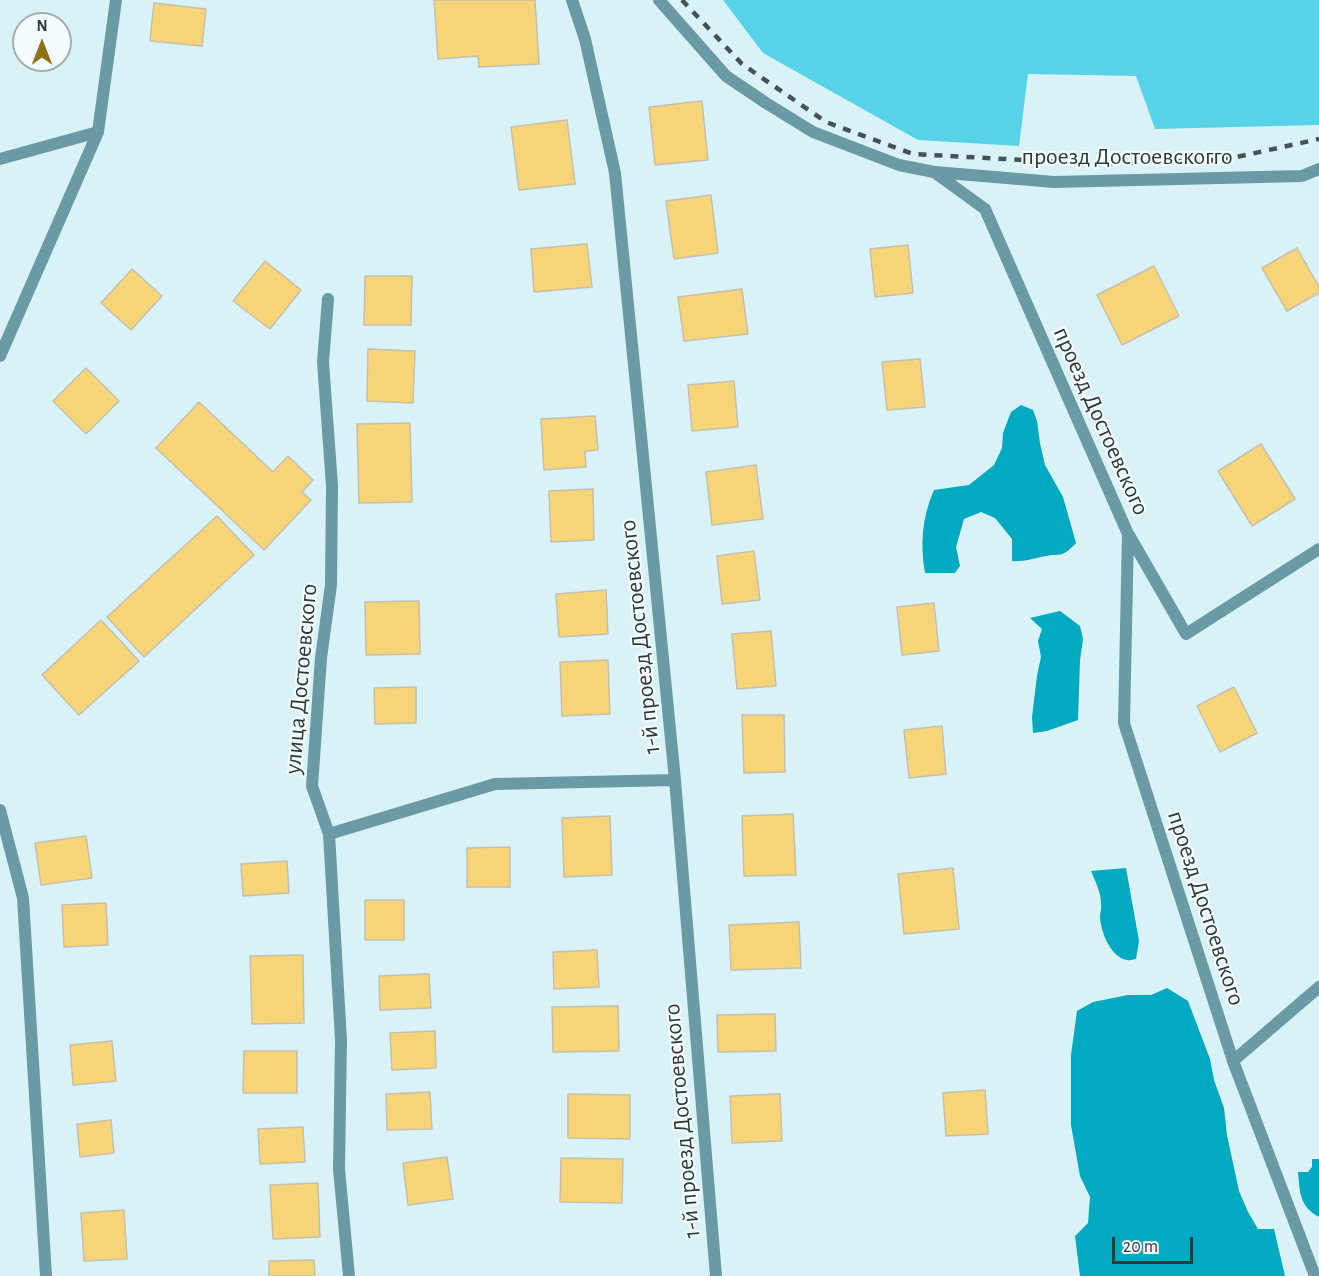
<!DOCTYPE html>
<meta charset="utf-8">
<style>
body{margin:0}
#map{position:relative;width:1319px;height:1276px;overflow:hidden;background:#d9f2f7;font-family:"Alegreya Sans",sans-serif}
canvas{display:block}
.north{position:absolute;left:12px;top:12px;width:60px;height:60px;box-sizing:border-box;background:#f2fcfe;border:2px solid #a4aeb0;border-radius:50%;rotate:0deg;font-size:16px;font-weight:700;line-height:24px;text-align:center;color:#2e383a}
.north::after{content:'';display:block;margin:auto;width:21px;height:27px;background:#8e7216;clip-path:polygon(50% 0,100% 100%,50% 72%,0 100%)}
.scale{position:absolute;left:1112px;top:1237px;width:81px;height:27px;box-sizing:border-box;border:3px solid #2e383a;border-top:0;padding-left:8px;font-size:18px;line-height:21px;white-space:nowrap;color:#2e383a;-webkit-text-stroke:4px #f2fcfe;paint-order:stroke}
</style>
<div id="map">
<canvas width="1319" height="1276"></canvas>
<div class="north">N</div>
<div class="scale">20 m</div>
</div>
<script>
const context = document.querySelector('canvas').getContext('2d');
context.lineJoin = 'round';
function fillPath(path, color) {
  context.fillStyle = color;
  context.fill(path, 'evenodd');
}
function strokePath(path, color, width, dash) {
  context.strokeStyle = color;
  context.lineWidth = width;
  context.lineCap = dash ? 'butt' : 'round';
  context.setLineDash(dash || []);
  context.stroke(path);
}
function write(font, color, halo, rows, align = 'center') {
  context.font = font + ' "Alegreya Sans",sans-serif';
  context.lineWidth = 4.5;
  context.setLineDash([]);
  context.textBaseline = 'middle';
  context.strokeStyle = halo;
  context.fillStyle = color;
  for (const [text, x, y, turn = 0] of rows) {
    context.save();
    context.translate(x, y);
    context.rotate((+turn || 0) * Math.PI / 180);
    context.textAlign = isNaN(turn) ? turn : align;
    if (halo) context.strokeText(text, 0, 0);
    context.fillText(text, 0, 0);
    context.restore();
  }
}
const green = new Path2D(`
 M723 0H1319V125L1155 129 1136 76 1028 74 1019 146 918 140 763 53Z`);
const water = new Path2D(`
 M1021 405 1033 410 1037 421 1040 443 1045 465 1063 497 1076 543C1060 560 1061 552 1041 557 1031 559 1024 562 1012 561V539L995 518 981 512 964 519 956 547 960 566 955 573H925C920 545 922 517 934 490L969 485 994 465 1002 448 1003 433 1011 412Z
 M1060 611 1080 626 1083 639 1080 660 1078 720 1047 731 1033 733 1032 717 1037 676 1041 657 1038 641 1042 629 1030 618Z
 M1126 868 1139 941 1136 959C1133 959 1130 961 1127 960 1110 957 1101 932 1100 917 1100 913 1102 908 1101 903 1101 892 1095 881 1091 871Z
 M1167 988 1188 1001 1210 1059 1214 1080 1224 1108 1227 1135 1239 1191 1248 1212 1258 1229H1274L1285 1276H1080L1075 1236 1088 1223 1090 1197 1080 1176 1071 1125V1055L1077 1011 1093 1002 1128 995H1151Z
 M1312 1159H1319V1217C1299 1206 1300 1192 1298 1172H1308L1312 1167Z`);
const building = new Path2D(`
 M434 0H535L539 64 479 67 478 56 438 59Z
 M154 3 206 9 202 46 150 41Z
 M702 101 708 160 655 165 649 107Z
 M567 120 575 184 519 190 511 127Z
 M711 195 718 253 674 259 666 201Z
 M587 244 592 287 534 292 531 249Z
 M908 245 913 293 875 297 870 249Z
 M1297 248 1319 287V293L1287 311 1262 268Z
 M265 261 301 290 270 329 233 301Z
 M1154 266 1179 316 1122 345 1097 295Z
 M132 269 162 296 131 330 101 303Z
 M365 276H412L411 325H364Z
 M742 289 748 334 684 341 678 297Z
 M368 349 415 351 413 403 367 401Z
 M920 359 925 407 887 410 882 362Z
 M86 368 119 401 86 434 53 401Z
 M734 381 738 427 692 431 688 385Z
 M199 402 273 472 288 456 313 480 302 492 311 500 264 550 156 448Z
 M595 416 598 450 585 451 586 467 544 470 541 419Z
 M410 423 412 502 359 503 357 424Z
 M1261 444 1295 499 1252 526 1218 471Z
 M756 465 763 519 712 525 706 472Z
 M593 489 594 540 551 542 549 491Z
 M217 516 254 555 144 657 107 617Z
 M754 551 760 600 722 604 717 556Z
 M606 590 608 634 559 637 556 594Z
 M419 601 420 654 366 655 365 602Z
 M934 603 939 651 902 655 897 607Z
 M101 620 139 661 79 715 42 675Z
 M771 631 776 686 737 689 732 634Z
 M608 660 610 714 562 716 560 662Z
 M416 687V723L375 724 374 688Z
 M1234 687 1257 733 1220 752 1197 706Z
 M742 715H784L785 772 744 773Z
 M942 726 946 774 909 778 904 730Z
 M793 814 796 875 744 876 742 816Z
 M610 816 612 875 564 877 562 818Z
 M86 836 92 878 41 885 35 843Z
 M510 847V887H467V848Z
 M287 861 289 893 243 896 241 864Z
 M953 868 959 929 904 934 898 874Z
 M365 900H404V940H365Z
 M106 903 108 945 64 947 62 905Z
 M799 922 801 968 731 970 729 925Z
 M597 950 599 987 554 989 553 952Z
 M303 955 304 1023 252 1024 250 956Z
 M429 974 431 1008 380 1010 379 976Z
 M618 1006 619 1051 553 1052 552 1007Z
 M775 1014 776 1051 718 1052 717 1015Z
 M435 1031 436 1068 392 1070 390 1033Z
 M112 1041 116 1081 73 1085 70 1045Z
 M244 1051H297V1093H243Z
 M985 1090 988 1134 946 1136 943 1093Z
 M430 1092 432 1129 387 1130 386 1094Z
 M568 1094 630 1095V1139L568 1138Z
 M780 1094 782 1141 732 1143 730 1096Z
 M111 1120 114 1153 80 1157 77 1124Z
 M303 1127 305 1162 260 1164 258 1129Z
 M447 1157 453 1199 408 1205 403 1163Z
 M561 1158 623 1159 622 1203 560 1202Z
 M318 1183 320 1237 273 1239 270 1185Z
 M124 1210 127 1259 84 1261 81 1213Z
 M314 1260 315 1276H269V1261Z`);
const street = new Path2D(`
 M572 0 585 39 615 173 675 780 716 1276
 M659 0 726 76 766 103 813 132 899 165 934 172 985 209 1128 534 1124 723 1233 1061 1315 1276
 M0 159 98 132
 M935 172 1054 182 1302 176 1319 169
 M328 299 323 362 332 486 331 585 321 658 312 786 329 834 341 1040 339 1169 349 1276
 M0 356 98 132 116 0
 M1129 535 1186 634 1319 549
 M0 810 23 898 46 1276
 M329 834 495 784 675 780
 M1233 1061 1319 987`);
const rail = new Path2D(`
 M682 0 742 64 826 122 913 154 1097 164 1223 160 1319 139`);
const streetNames = [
 ["проезд Достоевскогго",1127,157],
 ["проезд Достоевского",1101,421,66],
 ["1-й проезд Достоевского",640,637,-96],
 ["улица Достоевского",301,679,-85],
 ["проезд Достоевского",1206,908,72],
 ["1-й проезд Достоевского",682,1121,-95]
];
fillPath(green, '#58d2e7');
fillPath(water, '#01aac0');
fillPath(building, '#f6d579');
strokePath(building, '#c6bfad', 1.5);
strokePath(street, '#6a9aa3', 12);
strokePath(rail, '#455154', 4.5, [8, 8]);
write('24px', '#2e383a', '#f2fcfe', streetNames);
</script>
